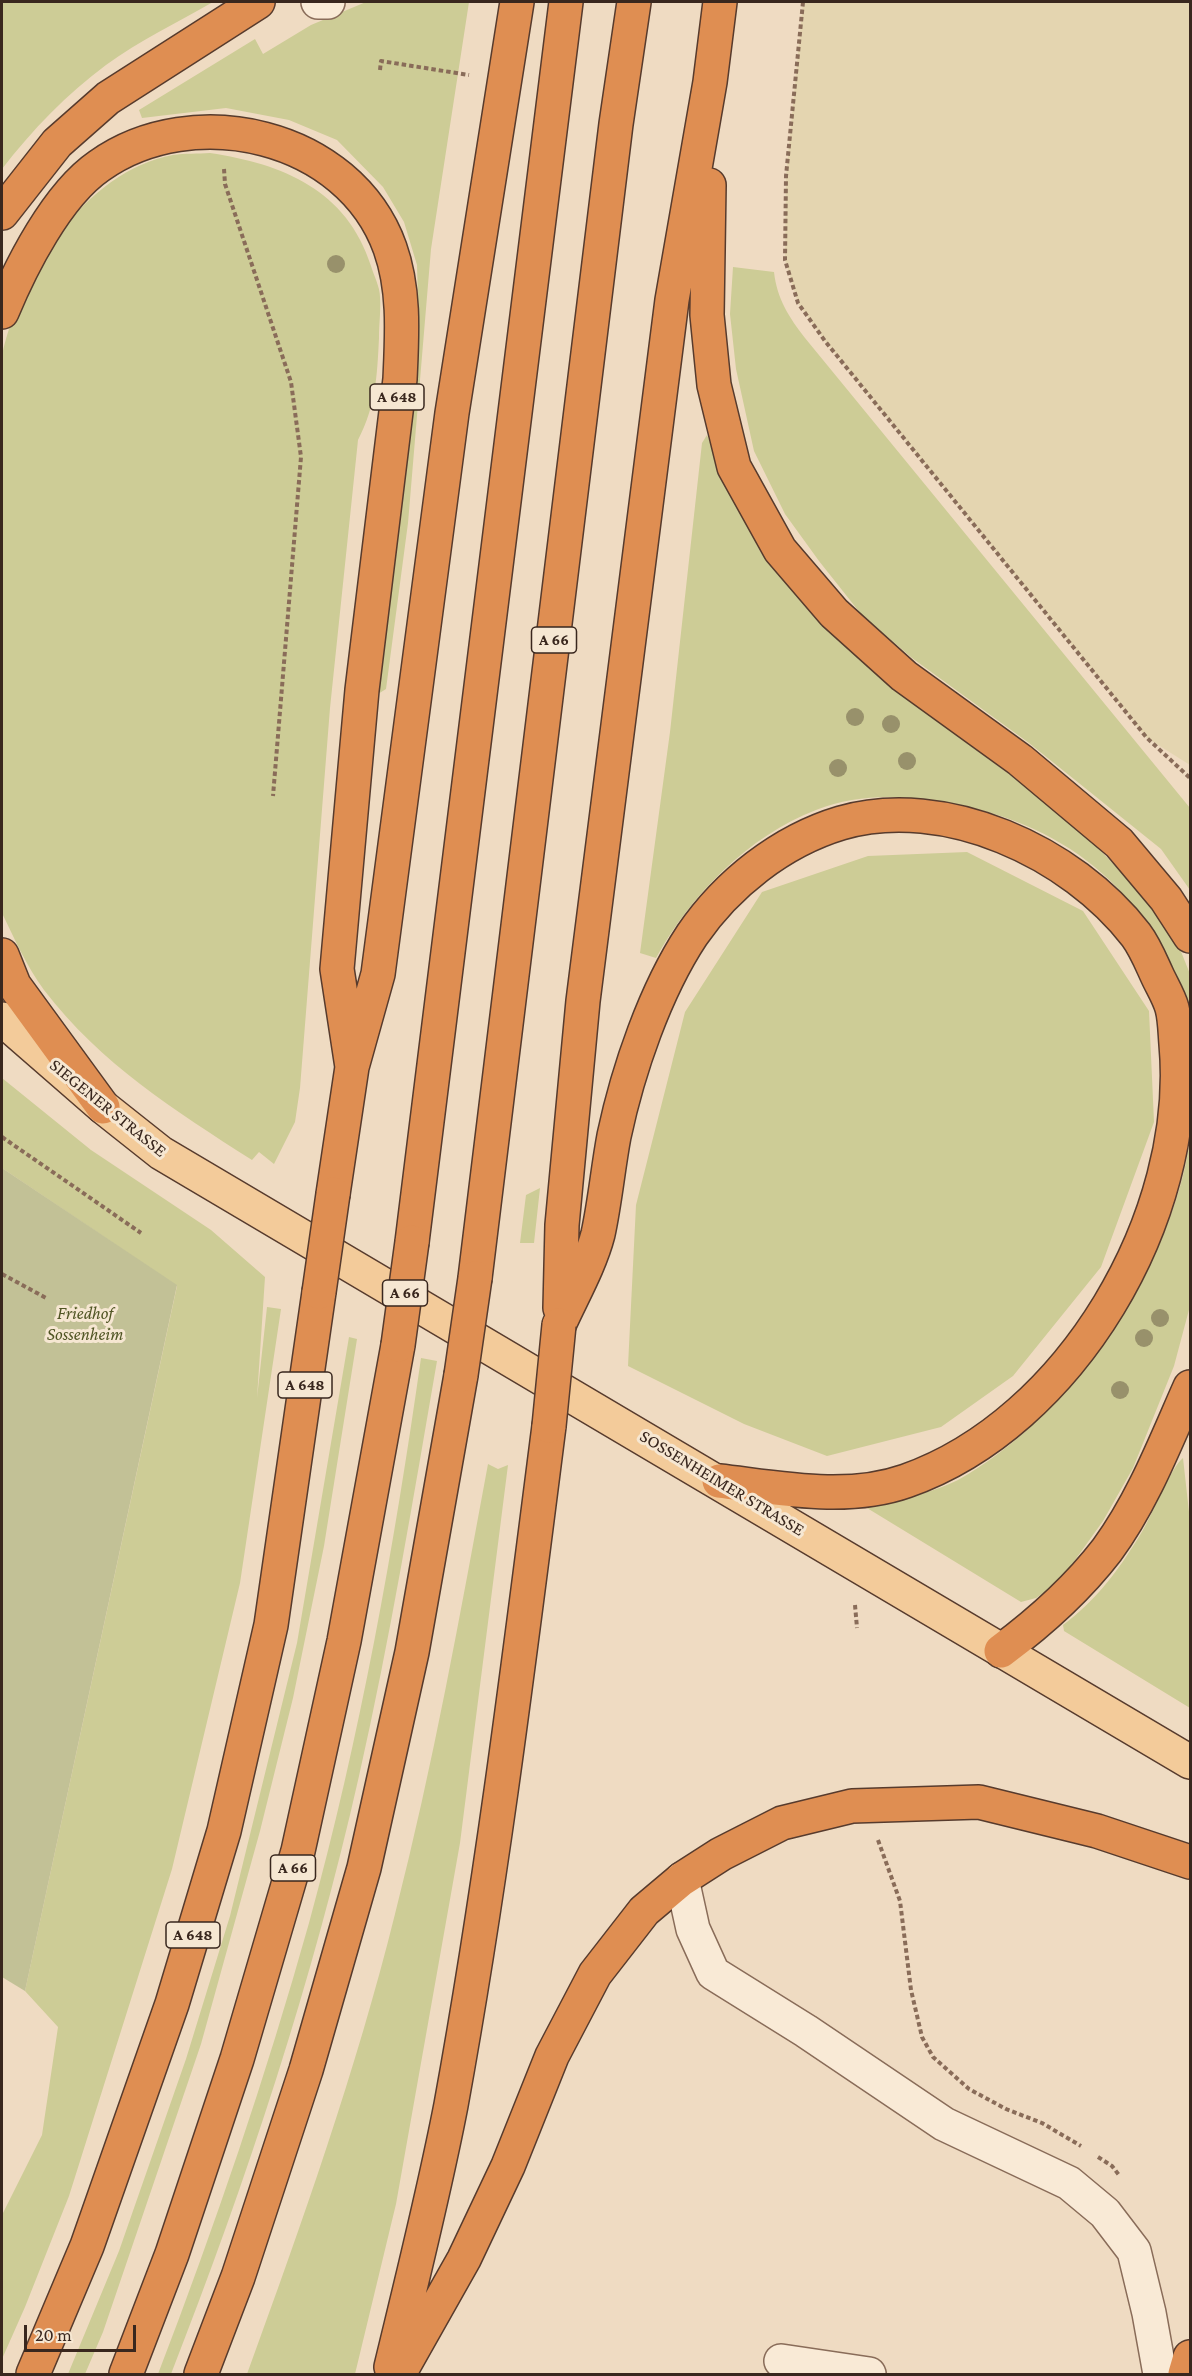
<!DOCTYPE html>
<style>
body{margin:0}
#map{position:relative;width:1192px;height:2376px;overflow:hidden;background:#efdbc2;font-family:"Crimson Pro",serif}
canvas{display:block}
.frame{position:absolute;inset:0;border:3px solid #39271e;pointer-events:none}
.scale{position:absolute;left:24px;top:2325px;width:112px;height:27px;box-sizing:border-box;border:3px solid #39271e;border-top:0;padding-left:8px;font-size:18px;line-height:21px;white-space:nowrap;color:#39271e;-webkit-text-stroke:4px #f6e7d2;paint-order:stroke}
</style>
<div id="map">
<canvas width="1192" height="2376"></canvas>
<div class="frame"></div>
<div class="scale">20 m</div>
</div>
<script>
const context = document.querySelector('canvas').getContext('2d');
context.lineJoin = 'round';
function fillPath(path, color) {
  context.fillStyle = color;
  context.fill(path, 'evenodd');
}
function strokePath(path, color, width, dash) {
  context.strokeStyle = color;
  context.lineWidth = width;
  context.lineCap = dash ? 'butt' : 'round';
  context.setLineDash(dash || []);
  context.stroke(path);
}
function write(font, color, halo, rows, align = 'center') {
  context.font = font + ' "Crimson Pro",serif';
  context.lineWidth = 6;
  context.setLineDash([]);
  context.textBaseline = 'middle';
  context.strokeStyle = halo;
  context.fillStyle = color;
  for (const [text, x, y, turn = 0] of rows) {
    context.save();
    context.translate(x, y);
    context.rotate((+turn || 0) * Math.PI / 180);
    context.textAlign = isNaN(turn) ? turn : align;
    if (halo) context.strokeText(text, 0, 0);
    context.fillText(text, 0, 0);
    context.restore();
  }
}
const farmland = new Path2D(`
 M803 2H1190V765L1147 738 825 341 798 303 785 260 786 176Z`);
const green = new Path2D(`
 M2 2H213C178 22 139 41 106 65 67 94 32 130 2 169Z
 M366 2H469L431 249 408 523 386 689 378 694 418 302 417 265 404 222 383 187 337 140 289 120 226 108 142 118 139 110 255 39 263 54 311 25Z
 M210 153C283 164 347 190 371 266 374 276 380 287 380 297 381 310 379 324 379 338 377 377 376 405 358 440L330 708 300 1088 295 1122 274 1164 259 1152 252 1160C174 1110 101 1064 44 990 27 967 14 938 2 913V356C19 275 85 171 173 155 185 153 198 154 210 153Z
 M733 267 774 272C777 299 789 317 805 338L1190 808V890L1161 849 1029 743 912 658 861 614 819 561 785 514 754 451 736 369 730 314Z
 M707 435 732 495 760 551 834 637 907 699 1013 777 1095 845 1147 899 1178 944 1190 974V1019C1156 898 1072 825 949 803 904 795 859 793 816 810 748 836 690 896 656 958L640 953 670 732 702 443Z
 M967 852 1083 911 1149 1011 1154 1122 1101 1267 1013 1376 941 1427 827 1456 744 1424 628 1366 636 1205 685 1012 762 892 868 856Z
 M2 1078 91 1150 211 1230 265 1277 257 1398 267 1307 281 1309 240 1583 172 1869 69 2196 25 2307 2 2359V2215L42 2135 58 2027 25 1991 177 1286 2 1168Z
 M1190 1140V1306L1174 1366 1133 1468 1103 1521 1060 1581 1036 1598 1021 1602 867 1508C894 1500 933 1493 958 1480 1071 1418 1172 1267 1190 1140Z
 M540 1188 534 1243H520L526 1195Z
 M349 1337 357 1339 324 1546 293 1698 260 1831 201 2044 103 2332 85 2374H68L119 2251 186 2059 230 1916 297 1643Z
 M421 1358 437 1361C413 1500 390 1639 359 1776 313 1980 247 2180 171 2374H158C215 2226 266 2076 309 1923 360 1738 394 1548 421 1358Z
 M1183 1458 1190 1521V1708L1064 1631 1063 1625C1097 1600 1121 1567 1143 1530 1152 1515 1171 1467 1183 1458Z
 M488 1464 498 1469 508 1465 460 1843 396 2204 355 2374H247C302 2223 356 2071 395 1914 433 1766 460 1615 488 1464Z`);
const cemetery = new Path2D(`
 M2 1168 177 1285 25 1991 2 1977Z`);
const path = new Path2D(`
 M803 2 786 176 785 260 798 303 825 341 1147 738 1190 778
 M380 70 381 61 469 75
 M224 169 225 184 291 382 301 457 273 796
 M2 1137 141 1233
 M2 1274 48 1299
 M855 1605 857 1628
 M878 1840 900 1901 911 1990 922 2037 933 2057 969 2089 1006 2109 1042 2123 1081 2146
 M1098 2157 1112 2166 1119 2175`);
const minor = new Path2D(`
 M318 2H328
 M682 1879 693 1929 713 1973 806 2031 944 2124 1069 2183 1105 2213 1134 2251 1149 2313 1160 2374
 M781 2361 869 2374`);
const major = new Path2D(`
 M2 1019 103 1107 161 1153 1190 1762`);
const highway = new Path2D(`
 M709 185 707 315 714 385 734 467 780 550 834 613 904 676 1020 760 1119 843 1166 899 1190 936
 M2 213 57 143 108 98 258 2
 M2 312C21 266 57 195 99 166 193 99 349 134 390 248 405 290 402 335 400 379L362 690 337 969 352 1067
 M2 955 14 985 103 1107
 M333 1194 352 1067 378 974 452 413 517 2
 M412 1242 566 2
 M475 1278 616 124 634 2
 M560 1308 562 1225 583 1001 672 300 710 82 720 2
 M559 1325C572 1296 590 1265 598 1234 605 1202 608 1168 614 1136 628 1070 655 991 692 935 727 884 781 841 841 823 945 793 1072 852 1136 935 1145 947 1151 962 1157 975 1162 986 1169 997 1172 1008 1175 1019 1175 1032 1176 1044 1192 1216 1071 1423 906 1481 847 1502 779 1488 719 1481
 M1001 1651C1040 1622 1077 1589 1107 1550 1143 1501 1166 1441 1190 1387
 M391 2367C412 2280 434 2193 451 2105 492 1880 520 1653 549 1426
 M33 2374 87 2246 172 2004 224 1831 271 1625 319 1292
 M126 2374 172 2254 237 2059 298 1851 344 1641 398 1345
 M201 2374 238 2277 306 2070 364 1868 412 1652 461 1375
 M399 2374 464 2259 508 2166 552 2056 595 1974 644 1911 682 1879 721 1854 782 1823 852 1806 979 1802 1097 1831 1190 1862
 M1185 2374 1190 2357`);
const highwayBridge = new Path2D(`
 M319 1292 333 1194
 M398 1345 412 1242
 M461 1375 475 1278
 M549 1426 559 1325`);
const trees = [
 [336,264],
 [855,717],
 [891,724],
 [907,761],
 [838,768],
 [1160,1318],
 [1144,1338],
 [1120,1390]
];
const shields = [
 [397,397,54],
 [554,640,45],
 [405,1293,45],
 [305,1385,54],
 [293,1868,45],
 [193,1935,54]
];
const shieldNames = [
 ["A 648",397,397],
 ["A 66",554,640],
 ["A 66",405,1293],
 ["A 648",305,1385],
 ["A 66",293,1868],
 ["A 648",193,1935]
];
const streetNames = [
 ["SIEGENER STRASSE",108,1108,39],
 ["SOSSENHEIMER STRASSE",722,1483,31]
];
const parkNames = [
 ["Friedhof",85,1313],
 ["Sossenheim",85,1334]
];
fillPath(farmland, '#e4d5b0');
fillPath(green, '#cdcc96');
fillPath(cemetery, '#c2c196');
strokePath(minor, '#896c59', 36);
strokePath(major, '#573b2d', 36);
strokePath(highway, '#573b2d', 36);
strokePath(path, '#896c59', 4, [4.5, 3]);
strokePath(minor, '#f9ead6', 33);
strokePath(major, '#f3cb9a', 33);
strokePath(highway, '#df8e52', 33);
strokePath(highwayBridge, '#573b2d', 36, []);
strokePath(highwayBridge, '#df8e52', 33);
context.fillStyle = '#98916b';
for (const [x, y] of trees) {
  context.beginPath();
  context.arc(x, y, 9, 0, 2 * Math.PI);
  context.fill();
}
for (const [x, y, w] of shields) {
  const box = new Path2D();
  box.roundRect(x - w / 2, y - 13, w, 26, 4.5);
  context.fillStyle = '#f6e7d2';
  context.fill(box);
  strokePath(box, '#39271e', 1.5);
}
write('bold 16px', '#39271e', null, shieldNames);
write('18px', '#39271e', '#f6e7d2', streetNames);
write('italic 18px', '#505524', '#f6e7d2', parkNames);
</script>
